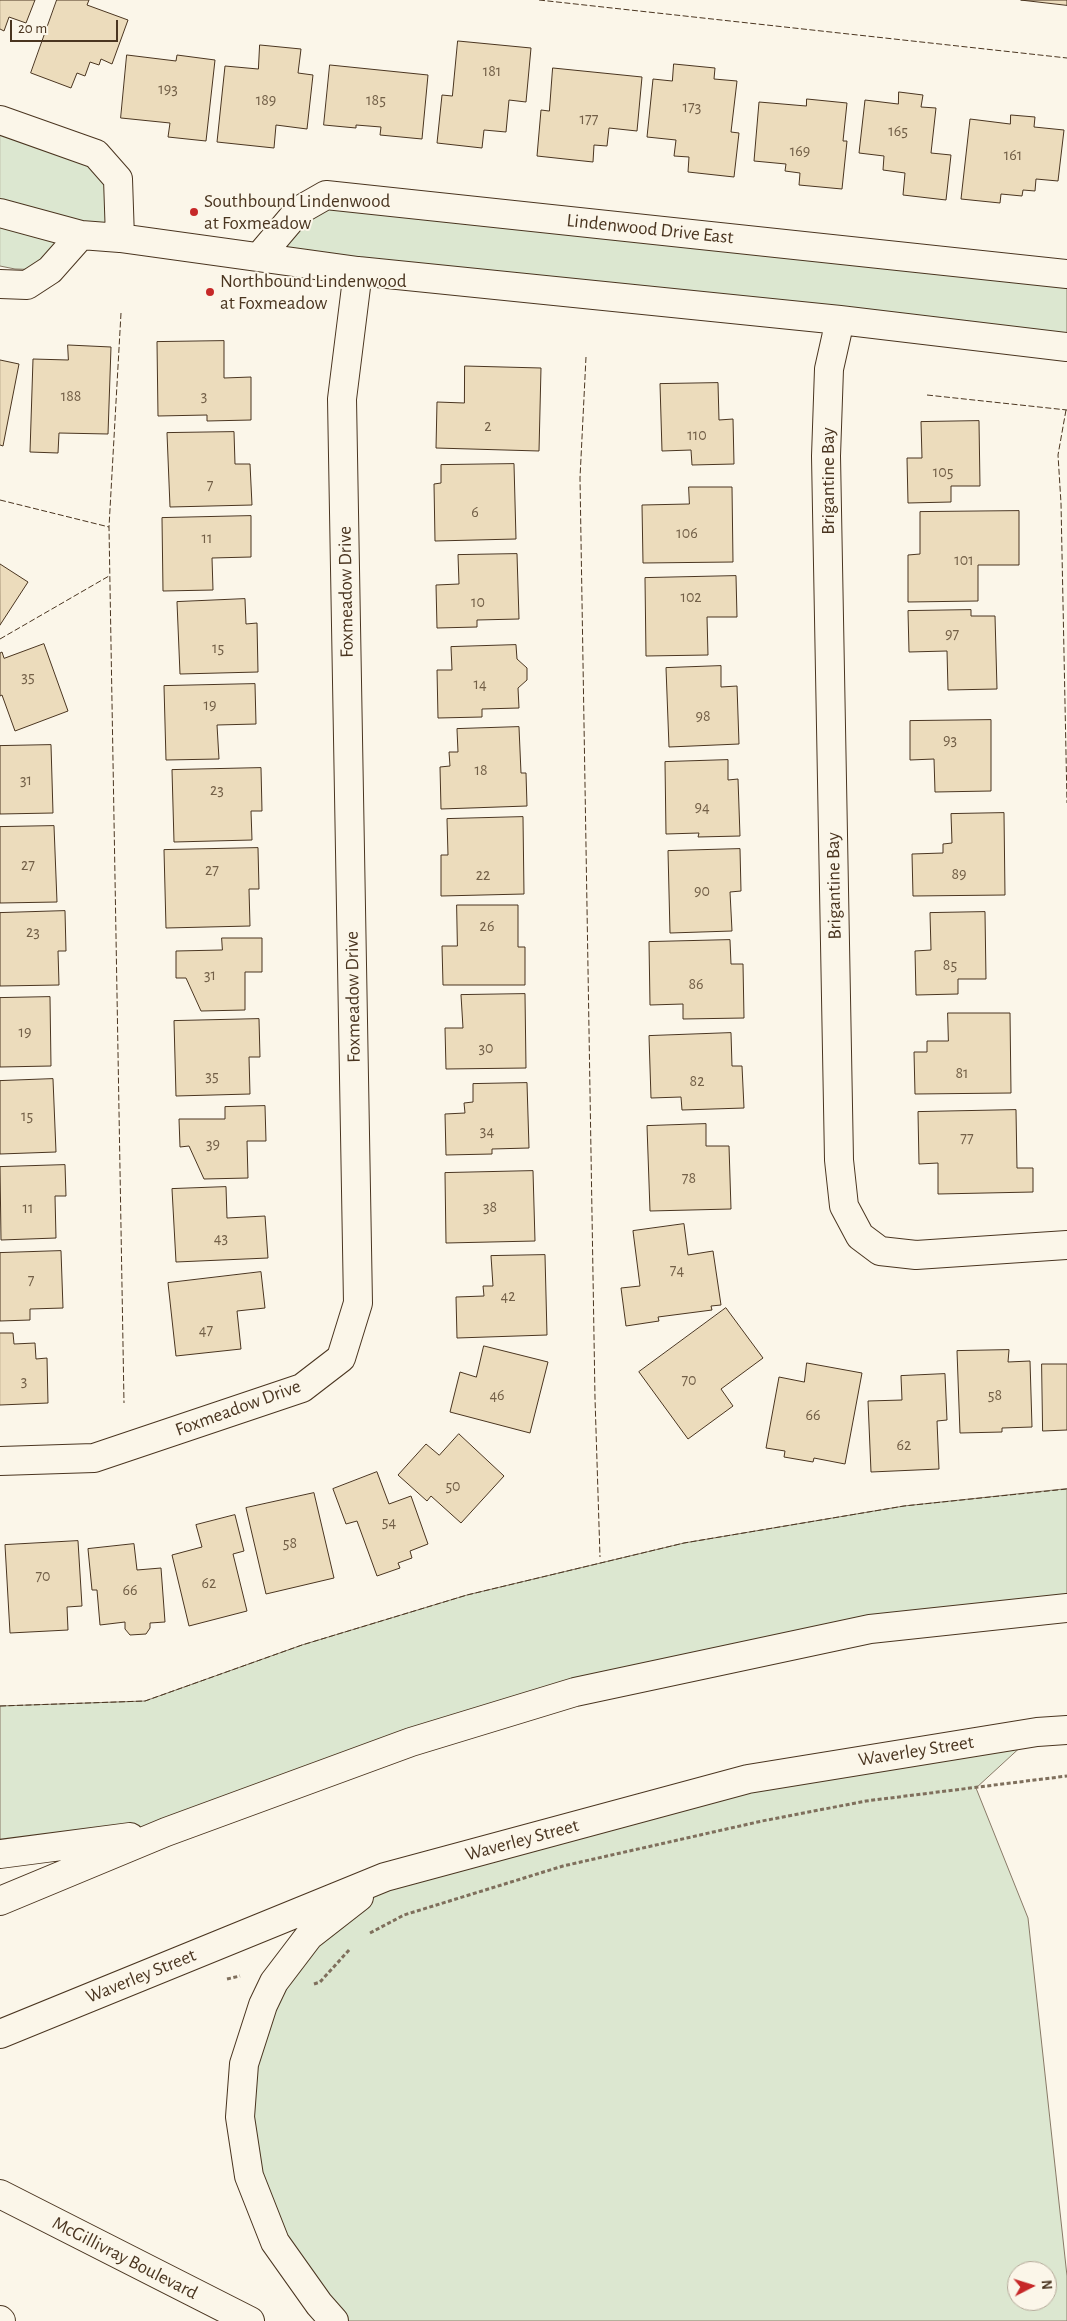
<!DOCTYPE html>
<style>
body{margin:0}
#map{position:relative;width:1067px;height:2321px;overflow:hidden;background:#fbf6e9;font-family:"Alegreya Sans",sans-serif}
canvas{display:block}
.north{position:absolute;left:1007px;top:2261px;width:50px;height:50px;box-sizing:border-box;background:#fbf6e9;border:1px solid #b4a999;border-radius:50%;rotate:85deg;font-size:14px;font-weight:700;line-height:20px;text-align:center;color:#4a3520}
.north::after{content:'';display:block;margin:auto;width:18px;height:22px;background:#c62828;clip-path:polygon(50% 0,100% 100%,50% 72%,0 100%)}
.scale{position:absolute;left:10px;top:20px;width:108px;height:22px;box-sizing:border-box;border:2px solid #4a3520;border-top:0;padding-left:6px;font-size:15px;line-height:18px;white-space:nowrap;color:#4a3520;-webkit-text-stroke:4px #fbf6e9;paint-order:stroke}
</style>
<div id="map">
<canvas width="1067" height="2321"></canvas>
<div class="north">N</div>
<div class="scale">20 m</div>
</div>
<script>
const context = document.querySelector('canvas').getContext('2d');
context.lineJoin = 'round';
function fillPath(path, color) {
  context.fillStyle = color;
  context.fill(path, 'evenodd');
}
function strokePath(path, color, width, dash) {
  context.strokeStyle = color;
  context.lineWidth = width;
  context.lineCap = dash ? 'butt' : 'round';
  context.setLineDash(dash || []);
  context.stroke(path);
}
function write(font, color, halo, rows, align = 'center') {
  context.font = font + ' "Alegreya Sans",sans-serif';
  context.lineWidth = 4;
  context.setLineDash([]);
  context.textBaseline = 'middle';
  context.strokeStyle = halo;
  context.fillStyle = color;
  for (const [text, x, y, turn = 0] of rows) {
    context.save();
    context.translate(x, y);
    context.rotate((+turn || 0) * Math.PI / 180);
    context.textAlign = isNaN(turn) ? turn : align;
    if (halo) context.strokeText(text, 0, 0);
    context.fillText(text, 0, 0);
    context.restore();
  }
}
const green = new Path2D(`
 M0 120 118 179 120 238 81 235 50 270 15 269 0 266Z
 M326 195 1067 274V347L259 257Z
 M1067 1489V1608L575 1692 166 1832 0 1854V1706L145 1701 302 1645 467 1595 684 1543 904 1506Z
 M1037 1732 976 1788 1028 1918 1067 2276V2321H335L275 2242 240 2117 274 1982 385 1877 748 1779ZM1017 2271H1047V2301H1017Z`);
const building = new Path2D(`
 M0 0H35L26 23 9 17 4 31 0 29Z
 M57 0H89L87 5 128 20 112 64 101 59 99 65 90 62 85 76 77 73 71 88 31 73Z
 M1021 0H1067V5Z
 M458 41 531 48 526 102 509 100 506 132 484 130 482 148 437 143 442 95 452 96Z
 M260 45 301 49 298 73 313 75 307 129 276 125 274 148 217 142 225 66 258 69Z
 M127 55 176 61 177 55 215 60 206 141 168 137 170 123 121 118Z
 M674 64 715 68 714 79 737 81 731 132 739 133 734 177 688 172 689 157 674 156 676 140 647 137 653 79 672 81Z
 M330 65 428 75 422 139 380 135 381 127 356 125V128L324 125Z
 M553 68 642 77 637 131 609 128 607 146 594 145 593 162 537 156 541 110 549 111Z
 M899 92 923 95 921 107 936 108 931 153 951 155 946 200 903 195 905 173 883 170 884 156 859 153 865 100 898 104Z
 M807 99 847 103 843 141H847L842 189 799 185 800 173 785 171 786 164 754 161 759 102 806 106Z
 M1011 115 1035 117 1034 127 1064 130 1058 181 1036 179 1035 191 1023 190 1022 196 1001 194 1000 203 961 199 970 119 1010 124Z
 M224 341V378L251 377V420L207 421V415L158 416 157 342Z
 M68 345 111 347 108 434 59 433 58 453 30 452 33 359 68 360Z
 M0 360 19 364 3 446 0 445Z
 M465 366 541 368 539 451 436 448 437 402 464 403Z
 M718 383 719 420 733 419 734 464 692 465 691 450 662 451 660 384Z
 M979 421 980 486H951V502L908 503 907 458H922L921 422Z
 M234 432 235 464H250L252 505 170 507 167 433Z
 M514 464 516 539 435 541 434 484 441 483V465Z
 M689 487H732L733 562 643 563 642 505 689 504Z
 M1019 511V565H978V601L908 602V555L920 554V512Z
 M251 516V557L212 558 213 590 163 591 162 518Z
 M517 554 519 619 477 620V627L437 628 436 585 459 584 458 555Z
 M0 564 28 582 0 625Z
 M736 576 737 617H707L708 655 646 656 645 578Z
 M245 599 246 624 257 623 258 672 180 674 177 602Z
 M971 610V616H995L997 689 948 690 947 651 909 652 908 611Z
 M44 644 68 711 15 731 2 695 0 696V653L2 652 4 658Z
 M516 645 517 659 527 668V680L518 688 519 708 482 709V717L438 718 437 670H452L451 647Z
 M721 666V687L737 686 739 744 669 747 666 668Z
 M255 684 256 724 217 725 219 759 166 760 164 686Z
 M991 720V791L935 792 934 759 910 760V721Z
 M519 727 521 773H526L527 806 441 809 440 767 450 766 449 752H458L457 729Z
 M51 745 53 813 0 814V746Z
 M728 760V780L738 779 740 836 698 837 699 833 666 834 665 762Z
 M261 768 262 811H251L252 840 174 842 172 770Z
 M1004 813 1005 895 913 896 912 854 943 853V844L952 843 951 814Z
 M523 817 524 894 441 896V855H448L447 819Z
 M54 826 57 902 0 903V827Z
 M258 848 259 889H249L250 926 166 928 164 850Z
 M740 849 741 891 730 892 732 931 670 933 668 851Z
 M457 905H518V947H525V985H443L442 946H457Z
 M65 911 66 951H58L59 985 0 986V913Z
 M985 912 986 979H958V994L916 995 915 951 931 950 930 913Z
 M222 938H262V972H245V1010L201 1011 186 978H176V951L222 950Z
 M730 940 731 964H743L744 1018 683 1019V1004L650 1005 649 942Z
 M525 994 526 1068 446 1069 445 1028H463L461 995Z
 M50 997 51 1066 0 1067V998Z
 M948 1013H1010L1011 1093 915 1094 914 1052H927V1041H948Z
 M259 1019 260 1057H249L250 1094 176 1096 174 1021Z
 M731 1033 732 1066H742L744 1108 682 1110 681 1097 651 1098 649 1036Z
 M53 1079 56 1152 0 1154V1081Z
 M527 1083 529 1148 492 1149V1154L446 1155 445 1114 465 1113 464 1103 473 1102V1084Z
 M265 1106 266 1141H247L248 1178 204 1179 189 1146 180 1147 179 1119H225V1107Z
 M1016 1110 1017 1168H1033V1192L938 1194V1163L919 1164 918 1112Z
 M706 1124V1146H729L731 1209 650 1211 647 1126Z
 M65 1165 66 1196H55L56 1238 1 1240 0 1167Z
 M533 1171 535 1241 446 1243 445 1173Z
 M226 1187 227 1218 265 1216 268 1258 176 1262 172 1189Z
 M684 1224 688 1255 713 1251 721 1305 711 1306 712 1310 658 1317 659 1321 626 1326 621 1288 640 1286 633 1231Z
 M61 1251 63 1308 30 1309V1320L0 1321V1253Z
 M545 1255 547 1335 457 1338 456 1297 484 1296 483 1286H493L491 1256Z
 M261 1272 265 1308 237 1311 241 1349 176 1356 168 1283Z
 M726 1308 763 1358 721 1389 733 1406 688 1439 639 1372Z
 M0 1333H13L14 1344 35 1343 36 1359 47 1358 48 1403 0 1405Z
 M484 1346 548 1362 530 1433 450 1412 460 1372 476 1377Z
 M1009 1350 1008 1362 1030 1361 1032 1427 1002 1428V1432L960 1433 957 1351Z
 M807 1363 862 1373 845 1464 814 1458 813 1462 784 1457 785 1451 766 1448 779 1377 804 1382Z
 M1042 1364H1067V1430L1043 1431Z
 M945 1374 947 1420 937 1421 939 1469 871 1472 868 1401 902 1400 901 1376Z
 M459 1434 504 1476 461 1523 431 1496 427 1501 398 1475 426 1444 439 1455Z
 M377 1472 389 1504 411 1496 428 1544 410 1551 412 1558 398 1563 400 1568 377 1576 357 1521 346 1524 333 1489Z
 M314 1493 334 1578 266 1594 246 1508Z
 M235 1515 244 1551 233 1554 247 1611 189 1626 172 1555 202 1547 196 1525Z
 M78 1541 82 1606 67 1607 68 1630 10 1633 5 1545Z
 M134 1544 137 1570 161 1568 165 1622 150 1623V1628L146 1634 130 1635 125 1629V1622L100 1625 97 1590H92L88 1549Z`);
const path = new Path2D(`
 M370 1933 404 1915 563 1866 762 1821 866 1801 1067 1776
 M227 1979 240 1976
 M314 1984 320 1982 350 1949`);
const minor = new Path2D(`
 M0 120 96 154 118 179 120 238
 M0 213 81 235 120 238 358 271 840 320 1067 347
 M259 257 298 211 326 195 1067 274
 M0 284 27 285 50 270 81 235
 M840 320 829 369 826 456 839 1160 844 1206 860 1236 880 1251 916 1255 1067 1245
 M0 1461 94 1458 302 1388 341 1358 358 1303 342 399 358 271`);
const major = new Path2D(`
 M0 1854 130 1837
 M0 1901 166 1832 411 1742 575 1692 870 1629 1067 1608
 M0 2034 385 1877 748 1779 1037 1732 1067 1730
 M0 2194 250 2321
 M0 2320 1 2321
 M334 2321 319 2304 275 2242 249 2176 240 2117 244 2064 263 2005 274 1982 309 1936 359 1897`);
const fence = new Path2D(`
 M539 0 1067 58
 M121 313 109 527 124 1403
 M586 357 580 478 595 1398 600 1557
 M927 395 1067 410
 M1066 410 1058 455 1061 503 1067 803
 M0 500 109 527
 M0 639 109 576
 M0 1706 145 1701 302 1645 467 1595 684 1543 904 1506 1067 1489`);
const markers = [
 [194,212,5,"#c62828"],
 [210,292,5,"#c62828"]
];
const numberNames = [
 ["181",492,71],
 ["193",168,89],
 ["189",266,100],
 ["185",376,100],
 ["173",692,107],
 ["177",589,119],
 ["165",898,131],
 ["169",800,151],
 ["161",1013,155],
 ["188",71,396],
 ["3",204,396],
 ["2",488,426],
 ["110",697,435],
 ["105",943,472],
 ["7",210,485],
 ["6",475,512],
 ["106",687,533],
 ["11",207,538],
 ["101",964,560],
 ["102",691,597],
 ["10",478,602],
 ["97",952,634],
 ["15",218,648],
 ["35",28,677],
 ["14",480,684],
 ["19",210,705],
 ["98",703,716],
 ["93",950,740],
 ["18",481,770],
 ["31",26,780],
 ["23",217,790],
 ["94",702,807],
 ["27",28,865],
 ["27",212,870],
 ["89",959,874],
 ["22",483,875],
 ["90",702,891],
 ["26",487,926],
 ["23",33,932],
 ["85",950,965],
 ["31",210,975],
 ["86",696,984],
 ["19",25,1032],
 ["30",486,1048],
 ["81",962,1073],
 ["35",212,1076],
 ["82",697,1081],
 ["15",27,1116],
 ["34",487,1131],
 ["77",967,1138],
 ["39",213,1144],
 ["78",689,1178],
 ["38",490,1207],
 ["11",28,1208],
 ["43",221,1238],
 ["74",677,1270],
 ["7",31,1280],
 ["42",508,1296],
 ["47",206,1330],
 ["70",689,1380],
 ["3",24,1381],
 ["46",497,1395],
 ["58",995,1395],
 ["66",813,1415],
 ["62",904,1445],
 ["50",453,1486],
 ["54",389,1522],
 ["58",290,1543],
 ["70",43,1576],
 ["62",209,1583],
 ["66",130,1590]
];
const poiNames = [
 ["Southbound Lindenwood",204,201],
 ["at Foxmeadow",204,223],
 ["Northbound Lindenwood",220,281],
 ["at Foxmeadow",220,303]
];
const streetNames = [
 ["Lindenwood Drive East",650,229,6],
 ["Brigantine Bay",828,481,-90],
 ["Foxmeadow Drive",346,592,-91],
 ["Brigantine Bay",834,886,-91],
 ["Foxmeadow Drive",353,997,-91],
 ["Foxmeadow Drive",238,1408,-20],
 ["Waverley Street",916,1751,-9],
 ["Waverley Street",522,1840,-15],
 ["Waverley Street",141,1976,-22],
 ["McGillivray Boulevard",125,2258,27]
];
fillPath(green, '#dce7d0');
strokePath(green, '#887966', 1);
fillPath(building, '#ecdcbc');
strokePath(building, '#4a3520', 1);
strokePath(minor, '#4a3520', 30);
strokePath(major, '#4a3520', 30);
strokePath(path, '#7f6f5c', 3, [4, 2.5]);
strokePath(minor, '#fbf6e9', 28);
strokePath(major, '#fbf6e9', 28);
strokePath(fence, '#4a3520', 1, [6, 2.5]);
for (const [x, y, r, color] of markers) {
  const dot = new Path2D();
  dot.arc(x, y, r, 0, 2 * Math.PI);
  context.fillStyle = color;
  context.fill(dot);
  strokePath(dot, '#fbf6e9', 2);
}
write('16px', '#725f47', null, numberNames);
write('19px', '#4a3520', '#fbf6e9', poiNames, 'left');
write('19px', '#4a3520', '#fbf6e9', streetNames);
</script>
